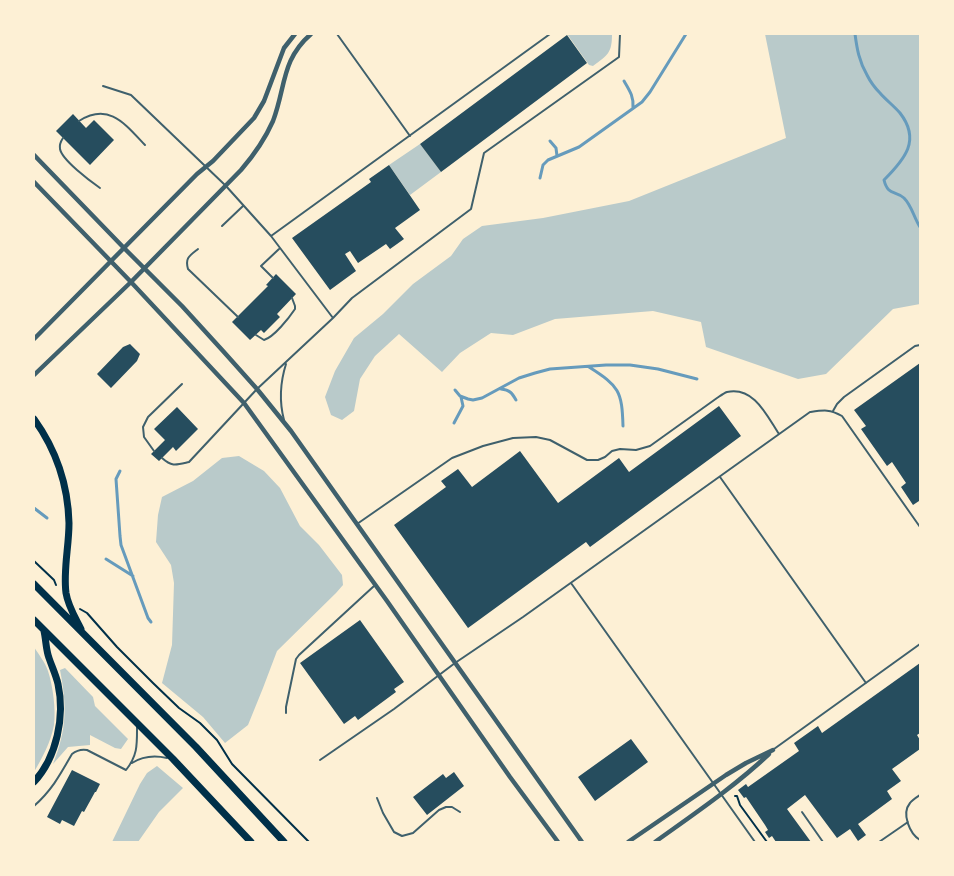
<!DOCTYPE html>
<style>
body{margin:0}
#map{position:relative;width:954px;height:876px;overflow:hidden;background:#fdf0d5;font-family:"PT Sans",sans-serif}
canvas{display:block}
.frame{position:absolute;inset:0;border:35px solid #fdf0d5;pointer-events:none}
</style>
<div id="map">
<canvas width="954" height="876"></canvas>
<div class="frame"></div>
</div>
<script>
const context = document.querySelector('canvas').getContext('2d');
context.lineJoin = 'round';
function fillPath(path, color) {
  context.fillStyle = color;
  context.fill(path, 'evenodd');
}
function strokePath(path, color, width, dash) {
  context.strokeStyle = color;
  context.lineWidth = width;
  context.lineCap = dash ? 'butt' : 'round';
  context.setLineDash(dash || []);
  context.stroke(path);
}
const green = new Path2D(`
 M567 34H612C612 53 608 55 593 66L589 65Z
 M765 34H920V304L893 309 826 374 798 379 706 347 701 322 653 311 555 319 513 335 491 333 460 353 442 372 399 334 375 356 360 379 354 411 342 420 331 415 325 397 335 371 354 338 383 314 413 284 451 256 463 239 482 226 543 218 629 201 786 138Z
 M420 144 441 172 410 195 389 165Z
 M239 456 264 471 280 488 300 526 319 545 342 575 343 585 336 593 277 651 263 688 248 725 225 743 203 717 162 683 172 645 174 583 171 565 156 542 158 515 162 497 193 481 222 458Z
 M34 647C39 655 45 662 48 671 53 686 56 710 54 725 51 742 42 758 34 772Z
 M65 668 93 697 95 706 128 739 121 749 115 748 90 735V745L68 747 53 764C67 729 67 706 60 670Z
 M157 766 183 788 159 812 138 842H112L140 784 147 773Z`);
const stream = new Path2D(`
 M855 34C857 49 859 61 867 75 870 81 875 88 880 93 886 100 894 106 900 113 921 140 905 159 884 180 888 196 895 190 904 198 912 206 914 218 920 227
 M624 81C630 91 634 97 633 108
 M550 141 556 148 557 156
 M540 178 543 165 548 160 579 147 642 102 650 92 686 34
 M589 367C619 386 622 391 623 426
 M501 389C510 390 512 393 516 400
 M455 390 460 396 468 399 473 400 482 398 519 378 535 373 550 369 606 365H630L658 369 697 379
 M454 423 463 406 461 397
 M120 471 116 479 120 536 121 545 148 618 151 622
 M34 508 47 518
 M106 559 133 576`);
const building = new Path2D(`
 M567 35 587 63 441 172 420 144Z
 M73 114 86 128 94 120 114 140 90 165 56 131Z
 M389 165 420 210 395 228 404 239 390 249 386 244 358 263 350 251 345 254 356 271 330 290 292 238 371 182 369 179Z
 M276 274 296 294 277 314 280 317 264 333 261 330 250 340 232 322 268 286 266 285Z
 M130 344 140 354 137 361 111 388 97 374 123 347Z
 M920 363V503L919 501 913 505 901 487 906 483 892 462 887 466 861 429 866 426 854 410Z
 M719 406 741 436 590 547 586 542 468 628 394 525 446 487 441 481 458 469 472 487 520 451 558 503 619 458 629 472Z
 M177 407 198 429 176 451 173 447 159 461 151 454 165 440 154 429Z
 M360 620 404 682 394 689 396 692 358 720 355 716 344 724 300 663Z
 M920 663V733L917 735 920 740V749L892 769 901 781 887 791 892 799 858 824 866 835 858 841 850 829 837 838 805 795 787 809 811 842H776L772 836 769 838 765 832 768 830 765 825 746 797 744 798 738 790 746 784 748 787 799 751 794 743 818 726 822 733Z
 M631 739 648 762 595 801 578 777Z
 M72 770 100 784 96 792H95L84 812 82 811 74 826 62 820 60 824 47 817Z
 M454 772 464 786 427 815 413 797 443 774 446 778Z`);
const path = new Path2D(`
 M34 561 54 580 56 585
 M80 609 87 613 117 647 153 683 179 708 200 723 217 740 232 764 309 842
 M735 796H737L740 805 767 842`);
const service = new Path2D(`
 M337 34 410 136
 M103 86 131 95 226 186 271 236 333 318
 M79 121C109 102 125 124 145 145
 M63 138C61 141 59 144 60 149 62 160 90 181 100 188
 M222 226 243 206
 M271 236 550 34
 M198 249C189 256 185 258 188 269L238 317
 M273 278 261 266 279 249
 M256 335 264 340C274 337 289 318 295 309V306L292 298
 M833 411 837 404 844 397 915 346 920 345
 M284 420C279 401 280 383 286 364
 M154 451 144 437 143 427 148 417 182 384
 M162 458C172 467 176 465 189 462L257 389 333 318 352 298 471 209 484 153 619 57 620 34
 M720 477 866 683
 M357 524 452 458 483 446 513 438 536 437 550 440 587 460H598L605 457 612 451 620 449 636 450 650 446 717 398C720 396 724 393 727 392 754 386 767 416 779 434
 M571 583 755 842
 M286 713V707L296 659 299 655 374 586
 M774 749 920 644
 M320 760 394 709 455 663 523 617 810 412C824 410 830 409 842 416L920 527
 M132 763C143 756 154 755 167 758
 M920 795C917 797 912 800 910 803 901 814 910 834 920 840
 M377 798 383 813 394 832 402 836 413 833 439 810 446 807H452L460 812
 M34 806C52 790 60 775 72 754 77 750 81 749 87 750L126 770C138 755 137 744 137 726
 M802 812 823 842
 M879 842 908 822`);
const minor = new Path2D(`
 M34 155 124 248 182 306 223 351 257 389 291 431 582 842
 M34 182 131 282 244 403 387 601 510 777 558 842
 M34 339 197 174 213 161 254 118 264 101 284 48 295 34
 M34 375 131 282 241 170C254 155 265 139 273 121 286 87 281 60 311 34
 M628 842 726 775 746 763 773 750
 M655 842C694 814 734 787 769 754`);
const trunk = new Path2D(`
 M34 419C57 451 68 484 69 523 69 547 63 570 66 593 68 606 75 617 81 629
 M34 584 196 747 284 842
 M34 620 173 759 251 842
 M34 782C57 757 65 716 58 684 56 675 52 667 49 658 46 650 46 640 44 631`);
fillPath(green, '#b9caca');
strokePath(stream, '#669bbc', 3);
fillPath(building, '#264d5e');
strokePath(path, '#003049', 2);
strokePath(service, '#3f606c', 2);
strokePath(minor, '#3f606c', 4.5);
strokePath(trunk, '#003049', 7);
</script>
